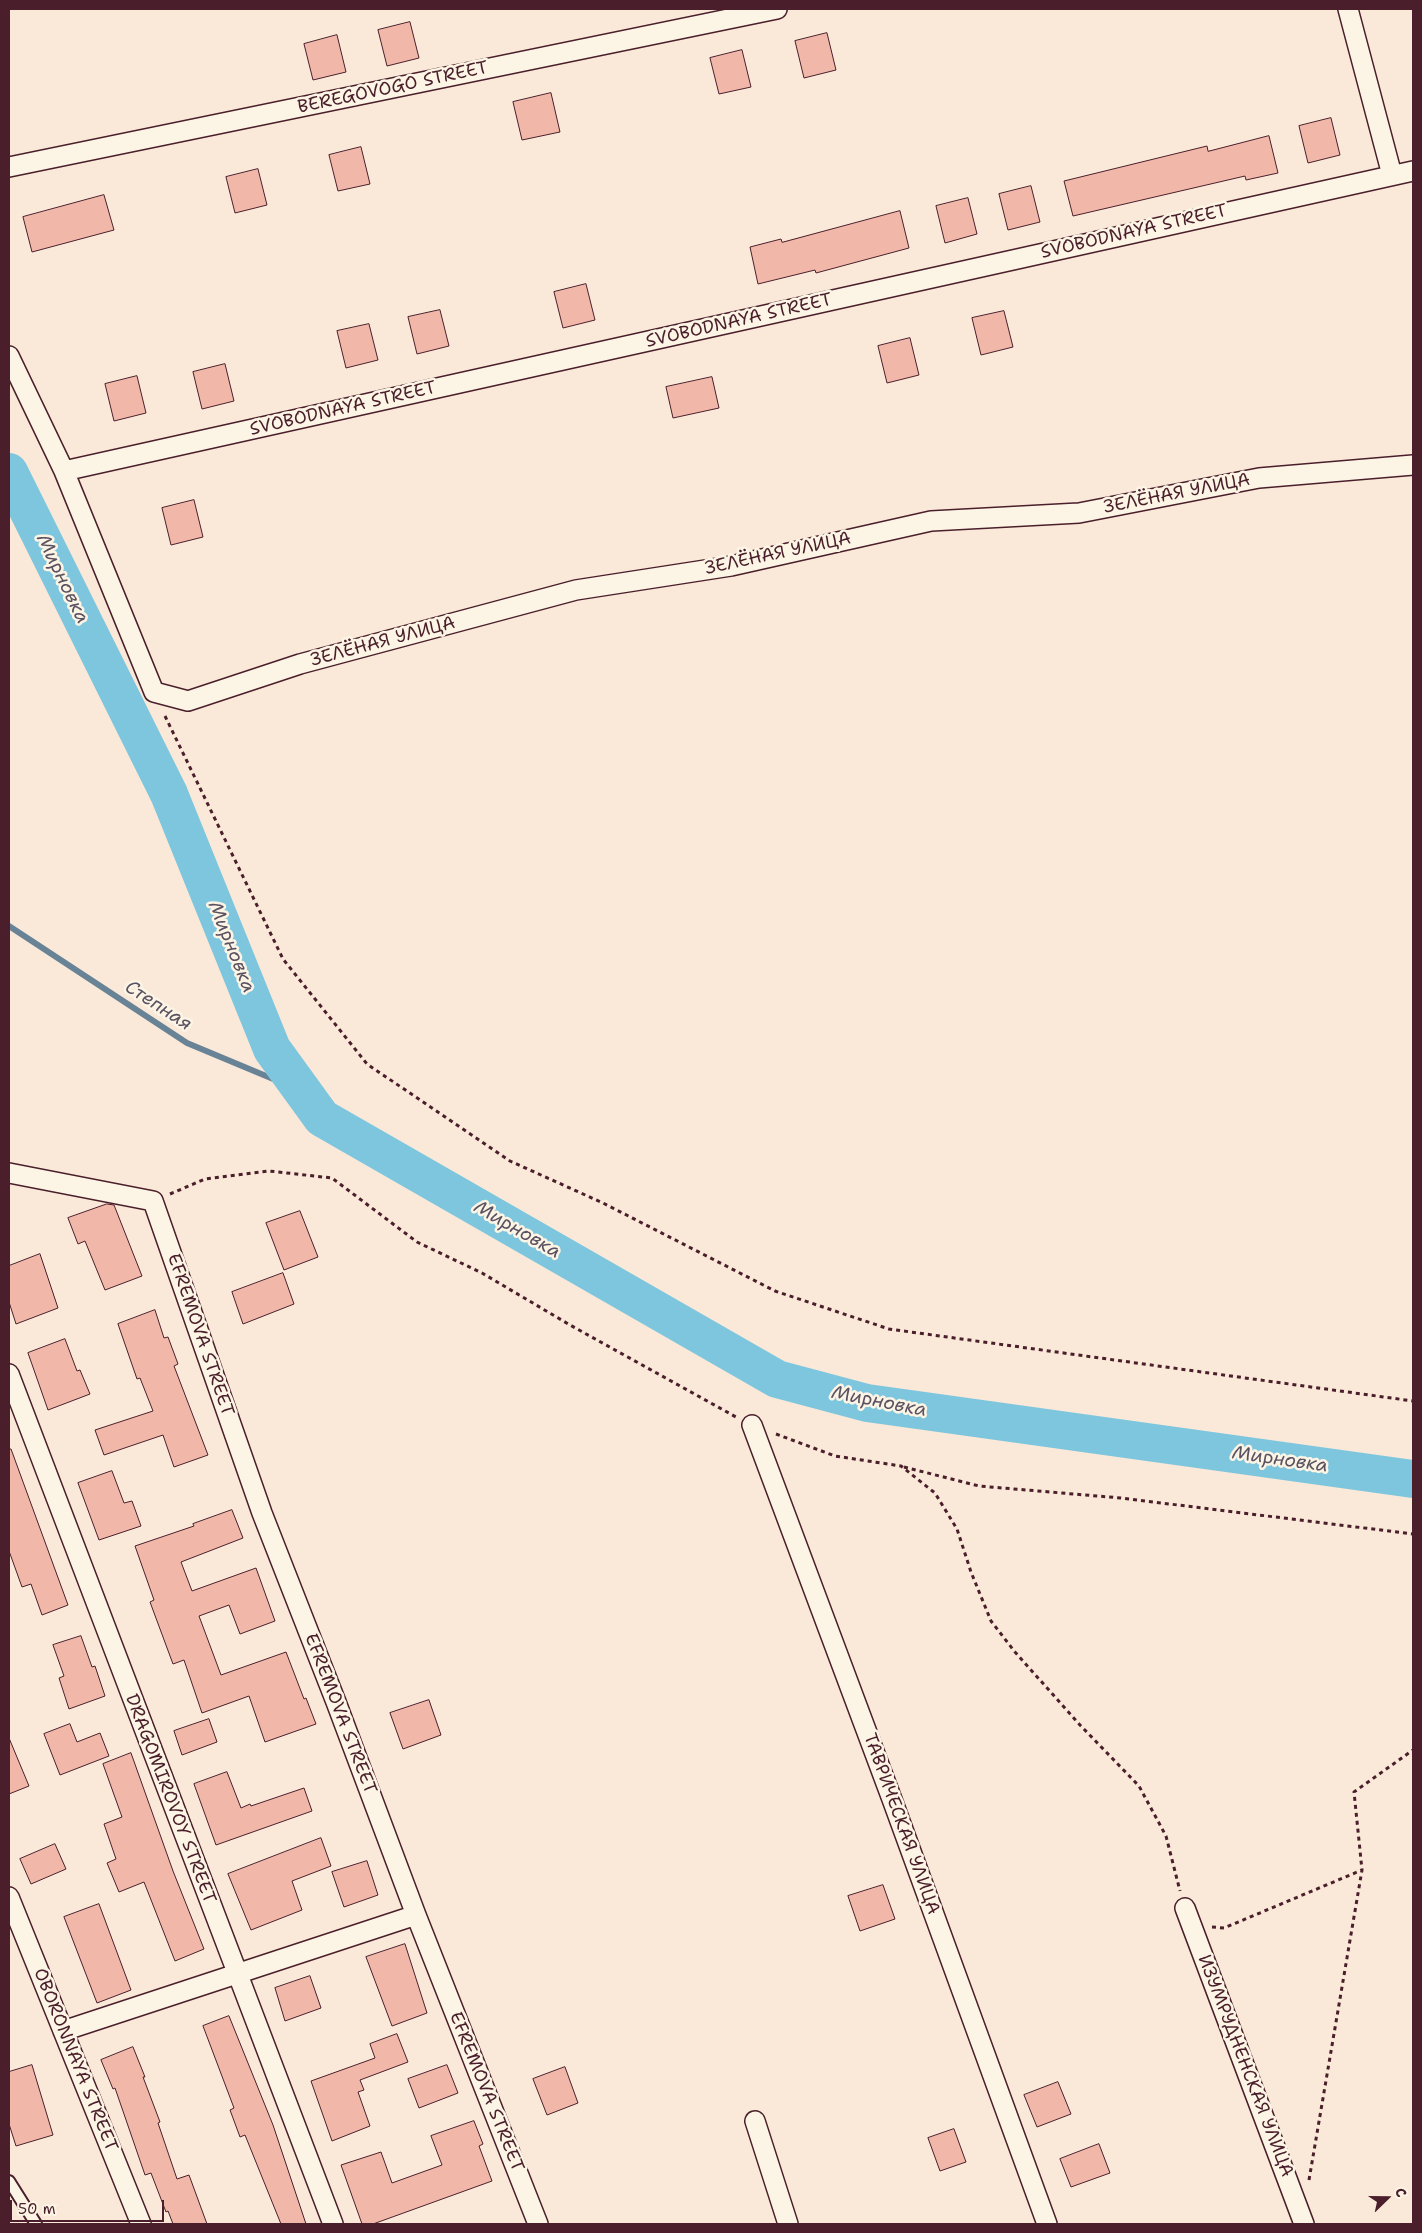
<!DOCTYPE html>
<meta charset="utf-8">
<style>
body{margin:0}
#map{position:relative;width:1422px;height:2233px;overflow:hidden;background:#fae9d9;font-family:"Shantell Sans",sans-serif}
canvas{display:block}
.frame{position:absolute;inset:0;border:10px solid #4a1f2b;pointer-events:none}
.north{position:absolute;left:1362px;top:2173px;width:50px;height:50px;-webkit-text-stroke:4px #fcf5e5;paint-order:stroke;rotate:68deg;font-size:14px;font-weight:700;line-height:20px;text-align:center;color:#4a1f2b}
.north::after{content:'';display:block;margin:auto;width:18px;height:22px;background:#4a1f2b;clip-path:polygon(50% 0,100% 100%,50% 72%,0 100%)}
.scale{position:absolute;left:10px;top:2200px;width:154px;height:22px;box-sizing:border-box;border:2px solid #4a1f2b;border-top:0;padding-left:6px;font-size:15px;line-height:18px;white-space:nowrap;color:#4a1f2b;-webkit-text-stroke:4px #fcf5e5;paint-order:stroke}
</style>
<div id="map">
<canvas width="1422" height="2233"></canvas>
<div class="frame"></div>
<div class="north">С</div>
<div class="scale">50 m</div>
</div>
<script>
const context = document.querySelector('canvas').getContext('2d');
context.lineJoin = 'round';
function strokePath(path, color, width, dash) {
  context.strokeStyle = color;
  context.lineWidth = width;
  context.lineCap = dash ? 'butt' : 'round';
  context.setLineDash(dash || []);
  context.stroke(path);
}
function fillPath(path, color) {
  context.fillStyle = color;
  context.fill(path, 'evenodd');
}
function write(font, color, halo, rows, align = 'center') {
  context.font = font + ' "Shantell Sans",sans-serif';
  context.lineWidth = 5;
  context.setLineDash([]);
  context.textBaseline = 'middle';
  context.strokeStyle = halo;
  context.fillStyle = color;
  for (const [text, x, y, turn = 0] of rows) {
    context.save();
    context.translate(x, y);
    context.rotate((+turn || 0) * Math.PI / 180);
    context.textAlign = isNaN(turn) ? turn : align;
    if (halo) context.strokeText(text, 0, 0);
    context.fillText(text, 0, 0);
    context.restore();
  }
}
const stream = new Path2D(`
 M9 926 187 1043 302 1091`);
const river = new Path2D(`
 M9 472 169 794 272 1049 322 1118 777 1379 867 1403 1413 1479`);
const building = new Path2D(`
 M410 22 419 58 387 66 378 30Z
 M827 33 836 70 804 78 795 41Z
 M337 35 346 72 313 80 304 44Z
 M742 50 751 87 719 94 710 58Z
 M551 93 560 132 522 140 513 102Z
 M1331 118 1340 155 1308 163 1299 126Z
 M1269 136 1278 173 1246 180 1245 176 1073 216 1064 181 1207 146 1208 151Z
 M361 147 370 184 338 191 329 155Z
 M258 169 267 205 235 213 226 177Z
 M1031 186 1040 222 1008 230 999 194Z
 M104 195 114 230 32 252 23 217Z
 M968 198 977 234 945 243 936 206Z
 M900 211 909 248 816 273 815 270 758 284 750 247 781 239 782 242Z
 M586 284 595 320 563 328 554 292Z
 M440 310 449 346 417 354 408 317Z
 M1004 311 1013 347 981 355 972 318Z
 M369 324 378 360 346 368 337 331Z
 M910 338 919 375 887 383 878 346Z
 M225 364 234 401 202 409 193 372Z
 M137 376 146 413 114 421 105 384Z
 M712 377 719 408 673 418 666 387Z
 M194 500 203 537 171 545 162 508Z
 M107 1204 114 1205 142 1276 105 1290 85 1241 78 1244 68 1218Z
 M300 1211 318 1257 284 1270 266 1223Z
 M40 1254 58 1308 16 1324 9 1302V1266Z
 M283 1273 294 1304 243 1324 232 1292Z
 M155 1310 164 1338 168 1337 178 1364 174 1366 208 1455 174 1467 163 1435 104 1455 95 1430 153 1411 140 1378 137 1379 118 1324Z
 M65 1339 77 1371 80 1370 90 1394 48 1410 28 1353Z
 M9 1449H11L68 1605 42 1615 31 1584 22 1587 9 1551Z
 M112 1471 124 1503 132 1501 141 1526 99 1540 78 1483Z
 M232 1510 243 1538 181 1562 192 1591 256 1568 275 1621 240 1634 229 1605 199 1616 221 1675 286 1652 304 1699 306 1698 316 1724 265 1742 249 1696 202 1713 184 1660 173 1664 150 1602 154 1600 135 1546 194 1526 193 1524Z
 M81 1636 92 1667 95 1666 105 1696 69 1709 59 1678 64 1676 53 1645Z
 M429 1700 441 1735 403 1749 390 1713Z
 M209 1719 217 1742 182 1755 174 1731Z
 M70 1724 77 1742 100 1733 109 1756 60 1775 44 1734Z
 M9 1738 29 1786 9 1794Z
 M131 1753 173 1871 204 1949 175 1961 144 1882 119 1892 107 1863 116 1859 104 1824 122 1817 103 1764Z
 M227 1772 241 1808 250 1804 251 1806 304 1788 312 1811 216 1845 194 1784Z
 M321 1838 331 1866 292 1881 302 1910 251 1930 228 1874Z
 M55 1844 66 1869 31 1884 20 1859Z
 M367 1861 378 1895 344 1907 332 1872Z
 M883 1885 895 1919 860 1931 848 1896Z
 M99 1904 131 1990 97 2003 64 1917Z
 M405 1944 427 2013 392 2026 366 1957Z
 M310 1976 321 2008 285 2021 275 1988Z
 M229 2016 273 2125 306 2224H281L245 2135 240 2137 230 2110 234 2108 203 2026Z
 M397 2034 408 2062 360 2080 364 2090 358 2092 370 2126 332 2141 311 2081 375 2058 370 2044Z
 M133 2047 145 2077H143L160 2122 158 2123 177 2179 189 2175 207 2224H173L168 2211 166 2212 151 2173 145 2175 115 2088 113 2089 101 2060Z
 M32 2065 53 2135 16 2146 9 2124V2072Z
 M447 2065 458 2093 419 2108 408 2079Z
 M565 2067 578 2103 547 2115 533 2079Z
 M1058 2082 1071 2114 1037 2127 1024 2095Z
 M474 2121 483 2144 479 2146 492 2181 373 2224H362L341 2165 381 2152 392 2183 442 2165 431 2136Z
 M954 2129 966 2162 940 2171 928 2138Z
 M1099 2144 1110 2173 1071 2187 1060 2159Z`);
const path = new Path2D(`
 M165 716 283 959 367 1064 510 1161 603 1203 775 1291 889 1329 1413 1401
 M170 1194 205 1179 269 1171 332 1178 417 1242 482 1273 570 1325 736 1417
 M776 1434 835 1456 901 1466 935 1493 957 1529 971 1572 991 1621 1015 1652 1080 1725 1139 1786 1166 1836 1180 1891
 M904 1467 979 1486 1121 1498 1413 1534
 M1212 1927 1224 1928 1362 1870
 M1309 2180 1362 1870 1354 1792 1413 1750`);
const service = new Path2D(`
 M9 2181 36 2224`);
const minor = new Path2D(`
 M1348 9 1392 175
 M9 167 777 9
 M9 356 64 471 154 692 188 701 300 664 576 590 731 566 931 521 1079 513 1259 478 1413 465
 M64 471 1413 171
 M9 1173 153 1201 262 1513 336 1702 416 1915 538 2224
 M9 1374 333 2224
 M752 1425 893 1802 1047 2224
 M9 1897 141 2224
 M1185 1908 1304 2224
 M63 2031 416 1915
 M755 2121 788 2224`);
const streetNames = [
 ["BEREGOVOGO STREET",393,88,-12],
 ["SVOBODNAYA STREET",1134,232,-13],
 ["SVOBODNAYA STREET",739,321,-13],
 ["SVOBODNAYA STREET",343,409,-13],
 ["ЗЕЛЁНАЯ УЛИЦА",1177,494,-11],
 ["ЗЕЛЁНАЯ УЛИЦА",778,554,-12],
 ["ЗЕЛЁНАЯ УЛИЦА",383,642,-15],
 ["EFREMOVA STREET",200,1335,71],
 ["EFREMOVA STREET",340,1714,69],
 ["DRAGOMIROVOY STREET",170,1799,69],
 ["ТАВРИЧЕСКАЯ УЛИЦА",901,1824,70],
 ["OBORONNAYA STREET",75,2060,68],
 ["ИЗУМРУДНЕНСКАЯ УЛИЦА",1245,2066,69],
 ["EFREMOVA STREET",486,2092,68]
];
const waterNames = [
 ["Мирновка",62,579,64],
 ["Мирновка",231,947,68],
 ["Степная",158,1006,33],
 ["Мирновка",517,1230,30],
 ["Мирновка",879,1402,11],
 ["Мирновка",1280,1460,8]
];
strokePath(stream, '#698396', 6);
strokePath(river, '#7ec6de', 38);
fillPath(building, '#f1b8aa');
strokePath(building, '#4a1f2b', 1);
strokePath(service, '#4a1f2b', 14);
strokePath(minor, '#4a1f2b', 22);
strokePath(path, '#4a1f2b', 3, [4, 4]);
strokePath(service, '#fcf5e5', 10);
strokePath(minor, '#fcf5e5', 19);
write('18px', '#4a1f2b', '#fcf5e5', streetNames);
write('italic 19px', '#5a5161', '#fcf5e5', waterNames);
</script>
